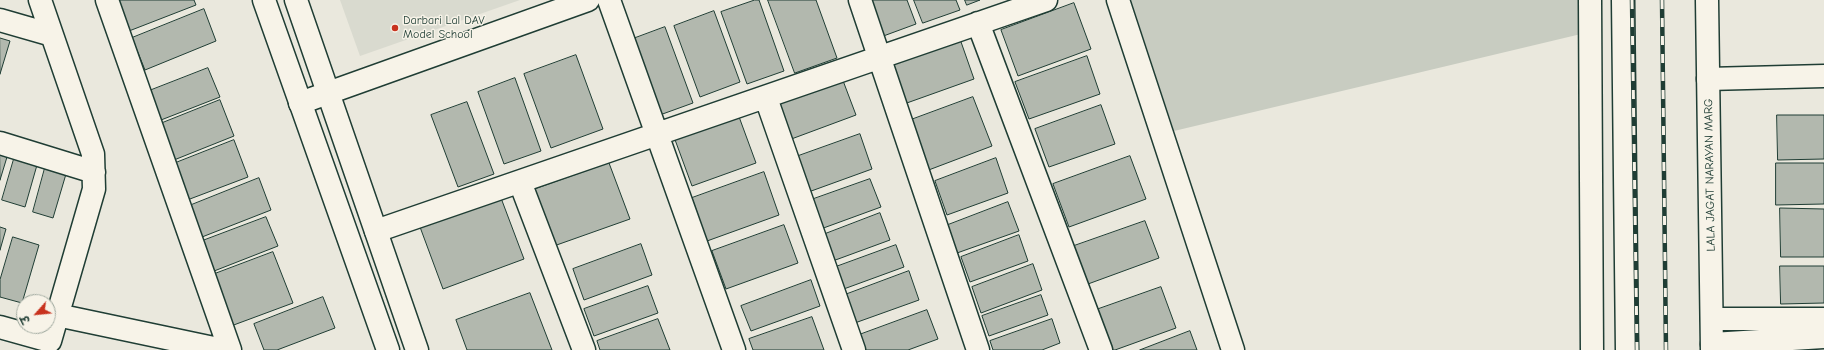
<!DOCTYPE html>
<meta charset="utf-8">
<style>
body{margin:0}
#map{position:relative;width:1824px;height:350px;overflow:hidden;background:#eae8dd;font-family:"Comic Neue","Playpen Sans Deva",sans-serif}
canvas{display:block}
.north{position:absolute;left:16px;top:294px;width:40px;height:40px;box-sizing:border-box;background:#f7f3e8;border:1px solid #a1aaa0;border-radius:50%;rotate:243deg;font-size:11px;font-weight:700;line-height:16px;text-align:center;color:#1f3d34}
.north::after{content:'';display:block;margin:auto;width:14px;height:18px;background:#c8321e;clip-path:polygon(50% 0,100% 100%,50% 72%,0 100%)}
</style>
<div id="map">
<canvas width="1824" height="350"></canvas>
<div class="north">उ</div>
</div>
<script>
const context = document.querySelector('canvas').getContext('2d');
context.lineJoin = 'round';
function fillPath(path, color) {
  context.fillStyle = color;
  context.fill(path, 'evenodd');
}
function strokePath(path, color, width, dash) {
  context.strokeStyle = color;
  context.lineWidth = width;
  context.lineCap = dash ? 'butt' : 'round';
  context.setLineDash(dash || []);
  context.stroke(path);
}
function write(font, color, halo, rows, align = 'center') {
  context.font = font + ' "Comic Neue",sans-serif';
  context.lineWidth = 3;
  context.setLineDash([]);
  context.textBaseline = 'middle';
  context.strokeStyle = halo;
  context.fillStyle = color;
  for (const [text, x, y, turn = 0] of rows) {
    context.save();
    context.translate(x, y);
    context.rotate((+turn || 0) * Math.PI / 180);
    context.textAlign = isNaN(turn) ? turn : align;
    if (halo) context.strokeText(text, 0, 0);
    context.fillText(text, 0, 0);
    context.restore();
  }
}
const built = new Path2D(`
 M340 0H520L360 56Z`);
const green = new Path2D(`
 M1131 0H1580L1581 34 1174 131Z`);
const building = new Path2D(`
 M117 0H194L196 5 129 31Z
 M755 0H759L784 71 747 84 721 12Z
 M768 0H816L837 58 795 73Z
 M864 0H907L916 24 878 38Z
 M914 0H956L960 10 923 23Z
 M965 0H980L967 5Z
 M1074 3 1091 49 1018 76 1001 30Z
 M204 9 216 41 145 70 132 38Z
 M714 11 740 82 700 97 674 26Z
 M665 27 693 103 657 116 630 40Z
 M0 38 10 41 0 74Z
 M960 39 974 79 904 104 890 65Z
 M576 55 603 129 551 148 524 74Z
 M1087 56 1100 94 1029 119 1015 82Z
 M208 68 220 97 161 120 149 91Z
 M515 78 541 151 504 164 478 92Z
 M842 78 856 115 786 141 772 103Z
 M973 97 992 146 926 171 908 121Z
 M220 100 234 136 169 162 155 126Z
 M467 102 494 174 458 187 431 115Z
 M1101 105 1115 144 1049 167 1035 129Z
 M738 114 756 163 692 186 674 137Z
 M1777 115H1824V159L1778 160Z
 M860 134 872 169 803 194 790 159Z
 M234 140 248 177 182 202 168 166Z
 M0 155 7 157 0 180Z
 M1130 156 1146 199 1069 227 1053 184Z
 M996 158 1008 193 947 215 935 181Z
 M14 159 37 165 25 207 2 200Z
 M609 163 630 219 551 247 530 191Z
 M1776 163H1824V204L1776 205Z
 M45 168 66 174 53 218 33 212Z
 M764 172 779 215 707 241 692 198Z
 M259 178 271 210 202 237 189 206Z
 M870 179 881 207 818 230 808 201Z
 M501 198 524 259 443 289 420 227Z
 M1008 202 1019 231 957 253 948 225Z
 M1780 208 1824 209V257H1781Z
 M880 213 890 240 830 262 820 236Z
 M266 217 278 246 209 273 197 243Z
 M1145 221 1159 258 1088 284 1074 246Z
 M784 225 798 263 726 289 712 251Z
 M0 227 6 229 0 250Z
 M1019 235 1028 261 970 282 961 257Z
 M13 237 39 245 22 303 0 297V280Z
 M641 244 652 275 584 300 573 269Z
 M896 245 904 267 841 290 833 268Z
 M273 252 293 303 231 326 212 275Z
 M1033 264 1042 290 981 313 972 287Z
 M1780 266H1824V303L1781 304Z
 M909 271 919 300 852 324 842 296Z
 M811 280 820 306 751 331 741 306Z
 M648 286 658 313 594 336 584 309Z
 M1161 287 1176 328 1115 350H1107L1093 311Z
 M530 293 552 350H467L456 320Z
 M1041 295 1048 315 989 336 982 316Z
 M323 297 335 328 277 350H264L254 324Z
 M927 310 938 339 908 350H864L859 335Z
 M812 317 824 350H753L749 339Z
 M658 319 670 350H600L597 341Z
 M1052 319 1060 343 1042 350H993L990 341Z
 M1190 331 1197 350H1140Z`);
const minor = new Path2D(`
 M107 0 230 350
 M609 0 734 350
 M860 0 978 350
 M1118 0 1233 350
 M1590 0 1592 350
 M0 20 52 35
 M978 23 1101 350
 M1708 79 1824 76
 M766 98 854 350
 M300 103 588 0
 M0 143 94 172
 M520 182 584 350
 M376 231 1046 0
 M57 315 223 350
 M1712 319H1824
 M0 327 50 341 94 189 93 154 40 0
 M1712 344 1824 337`);
const tertiary = new Path2D(`
 M264 0 388 350
 M296 0 417 350`);
const secondary = new Path2D(`
 M1623 0 1627 350
 M1707 0 1712 350`);
const rail = new Path2D(`
 M1632 0 1637 350
 M1662 0 1666 350`);
const markers = [
 [395,28,4,"#c8321e"]
];
const poiNames = [
 ["Darbari Lal DAV",403,21],
 ["Model School",403,35]
];
const streetNames = [
 ["LALA JAGAT NARAYAN MARG",1710,175,-91]
];
fillPath(built, '#d9dacf');
fillPath(green, '#c8ccc1');
fillPath(building, '#b2b8ae');
strokePath(building, '#1f3d34', 1);
strokePath(minor, '#1f3d34', 25);
strokePath(tertiary, '#1f3d34', 25);
strokePath(secondary, '#1f3d34', 25);
strokePath(minor, '#f7f3e8', 22);
strokePath(tertiary, '#f7f3e8', 22);
strokePath(secondary, '#f7f3e8', 22);
strokePath(rail, '#1f3d34', 4.5);
strokePath(rail, '#f7f3e8', 3, [9]);
for (const [x, y, r, color] of markers) {
  const dot = new Path2D();
  dot.arc(x, y, r, 0, 2 * Math.PI);
  context.fillStyle = color;
  context.fill(dot);
  strokePath(dot, '#f7f3e8', 1.5);
}
write('12px', '#1f3d34', '#f7f3e8', poiNames, 'left');
write('12px', '#1f3d34', '#f7f3e8', streetNames);
</script>
